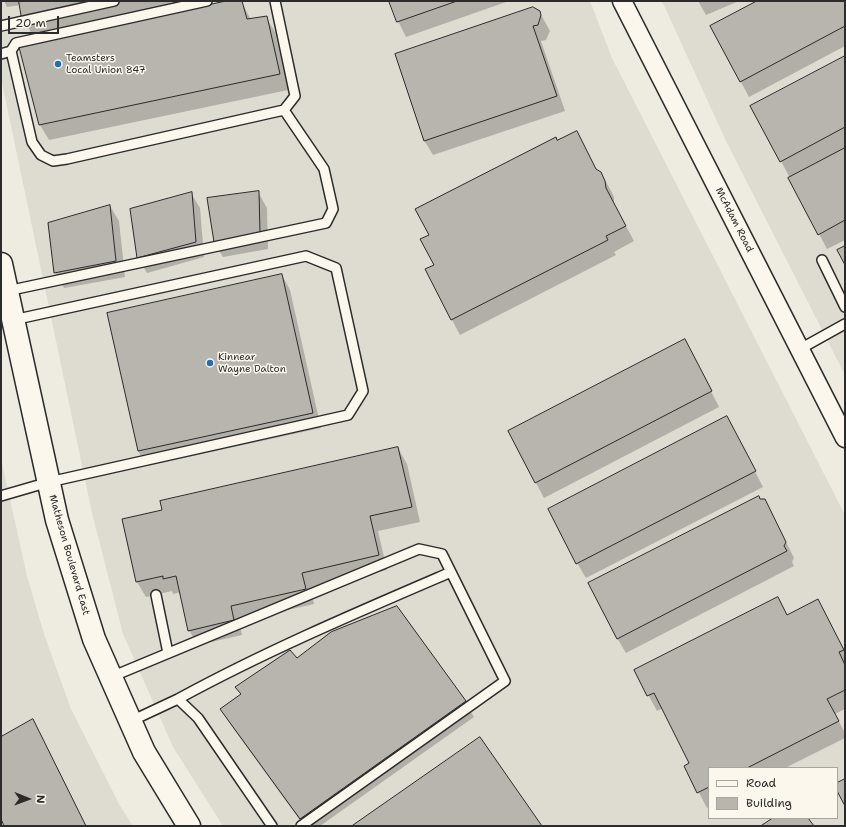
<!DOCTYPE html>
<style>
body{margin:0}
#map{position:relative;width:846px;height:827px;overflow:hidden;background:#eeebe0;font-family:"Shantell Sans",sans-serif}
canvas{display:block}
.frame{position:absolute;inset:0;border:2px solid #2b2b2b;pointer-events:none}
.legend{position:absolute;left:708px;top:767px;width:130px;height:52px;box-sizing:border-box;background:#fbf7ec;border:1px solid #a8a59f;margin:0;padding:5px 7px;list-style:none;font-size:12px;color:#2b2b2b}
.legend li{display:flex;align-items:center;gap:8px;height:20px}
.legend b{width:20px;border:1px solid #a8a59f}
.north{position:absolute;left:8px;top:779px;width:40px;height:40px;-webkit-text-stroke:3px #fbf7ec;paint-order:stroke;rotate:91deg;font-size:11px;font-weight:700;line-height:16px;text-align:center;color:#2b2b2b}
.north::after{content:'';display:block;margin:auto;width:14px;height:18px;background:#2b2b2b;clip-path:polygon(50% 0,100% 100%,50% 72%,0 100%)}
.scale{position:absolute;left:8px;top:16px;width:51px;height:18px;box-sizing:border-box;border:2px solid #2b2b2b;border-top:0;padding-left:5px;font-size:12px;line-height:14px;white-space:nowrap;color:#2b2b2b;-webkit-text-stroke:3px #fbf7ec;paint-order:stroke}
</style>
<div id="map">
<canvas width="846" height="827"></canvas>
<div class="frame"></div>
<ul class="legend">
<li><b style="height:5px;background:#fbf7ec"></b>Road</li>
<li><b style="height:11px;background:#b8b5ae"></b>Building</li>
</ul>
<div class="north">N</div>
<div class="scale">20 m</div>
</div>
<script>
const context = document.querySelector('canvas').getContext('2d');
context.lineJoin = 'round';
function fillPath(path, color) {
  context.fillStyle = color;
  context.fill(path, 'evenodd');
}
function strokePath(path, color, width, dash) {
  context.strokeStyle = color;
  context.lineWidth = width;
  context.lineCap = dash ? 'butt' : 'round';
  context.setLineDash(dash || []);
  context.stroke(path);
}
function write(font, color, halo, rows, align = 'center') {
  context.font = font + ' "Shantell Sans",sans-serif';
  context.lineWidth = 3;
  context.setLineDash([]);
  context.textBaseline = 'middle';
  context.strokeStyle = halo;
  context.fillStyle = color;
  for (const [text, x, y, turn = 0] of rows) {
    context.save();
    context.translate(x, y);
    context.rotate((+turn || 0) * Math.PI / 180);
    context.textAlign = isNaN(turn) ? turn : align;
    if (halo) context.strokeText(text, 0, 0);
    context.fillText(text, 0, 0);
    context.restore();
  }
}
const built = new Path2D(`
 M1 1H590L612 58 845 515V826H223L173 747 123 634 92 513 1 78ZM709 768H837V818H709Z
 M662 1H845V375L726 141Z
 M1 459 27 576 44 634 71 709 119 804 133 826H1Z`);
const shadow = new Path2D(`
 M4 1H177L32 34 23 19 21 5 7 7Z
 M231 1H241L251 20 266 17 275 32 288 90 49 140 40 125 21 48Z
 M391 1H509L406 37 398 21Z
 M698 1H739L706 15Z
 M759 1H845V46L749 97 741 82Z
 M539 11 550 31 546 40 541 41 565 111 433 155 424 140Z
 M845 57V240L827 249 781 161Z
 M557 141 585 148 597 171 601 173 610 189 614 197V204L634 241 614 252 616 255 460 335 452 320 435 266 430 235Z
 M258 192 267 208 268 249 223 257 214 242Z
 M191 193 200 208 204 257 147 273 138 258 131 209Z
 M110 206 119 221 125 277 64 288 55 272Z
 M282 275 290 290 321 428 147 466 138 451 108 313Z
 M693 356 719 407 544 498 536 483Z
 M727 417 763 487 586 578 577 563Z
 M398 448 407 464 420 522 378 531 387 570 310 588 314 604 239 621 242 635 198 645 189 630 181 592 173 594 172 591 146 597 137 582 123 520 164 511Z
 M773 516 794 558 792 562 794 566 626 653 617 638Z
 M778 598 788 616 818 600 845 652V709L835 714 845 733V738L785 768H709V807L707 808 685 766 690 763 663 708 657 711 635 670Z
 M396 607 465 702 474 717 320 826H304L230 724 221 709 241 695 236 687 297 659Z`);
const building = new Path2D(`
 M19 1H102L22 19Z
 M226 1H242L247 19 267 16 280 74 39 125 19 47Z
 M389 1H457L397 22Z
 M757 1H845V26L740 82 710 26Z
 M533 7 540 11 541 15 538 25 533 26 557 96 424 141 395 54Z
 M845 56V127L780 162 750 106Z
 M577 131 596 169 601 172 605 181 606 188 626 226 606 236 608 240 451 320 425 269 434 265 420 239 429 235 415 209 556 137 557 140Z
 M845 148V220L818 235 788 178Z
 M259 191 260 234 214 242 207 198Z
 M192 192 196 242 137 258 130 209Z
 M110 205 116 261 54 273 48 223Z
 M845 246V265L837 250Z
 M282 274 313 413 138 451 107 313Z
 M685 339 712 391 535 483 508 431Z
 M727 416 756 471 576 564 548 509Z
 M398 447 412 507 370 516 379 555 302 573 306 589 231 606 234 620 188 631 176 576 163 579V576L136 582 122 519 162 510 160 501Z
 M759 496 760 499H765L786 542 784 546 787 551 617 639 588 583Z
 M778 597 787 615 818 599 844 650 839 652 845 665V690L827 699 839 721 747 768H709V787L697 793 684 766 689 763 654 693 647 696 634 670Z
 M397 606 466 701 300 819 220 709 241 694 235 687 290 650 297 658 331 632Z
 M33 719 86 826H4L1 819V737Z
 M480 737 542 826H352Z
 M845 779V806L837 791V783Z
 M773 818H808L814 826H761Z`);
const lane = new Path2D(`
 M207 1 16 43 11 51 32 142 41 155 53 161 67 159 284 110 295 96 275 1
 M1 26 114 1
 M1 54 11 51
 M822 260 845 307
 M7 291 326 223 333 209 324 169 284 110
 M800 349 845 324
 M1 496 49 482 348 415 363 391 336 268 306 256 13 320
 M156 595 168 653
 M111 677 419 549 442 554 505 681 301 826
 M178 699C266 651 358 612 451 572
 M131 721 178 699 198 718 272 826`);
const street = new Path2D(`
 M622 1 845 438`);
const secondary = new Path2D(`
 M1 264 57 520 94 639 144 752 189 826`);
const markers = [
 [58,64,4,"#1f6fb2"],
 [210,363,4,"#1f6fb2"]
];
const poiNames = [
 ["Teamsters",66,58],
 ["Local Union 847",66,70],
 ["Kinnear",218,357],
 ["Wayne Dalton",218,369]
];
const streetNames = [
 ["McAdam Road",734,220,63],
 ["Matheson Boulevard East",69,555,74]
];
fillPath(built, '#dedbd1');
fillPath(shadow, '#0003');
fillPath(building, '#b8b5ae');
strokePath(building, '#2b2b2b', 1);
strokePath(lane, '#2b2b2b', 12);
strokePath(street, '#2b2b2b', 21);
strokePath(secondary, '#2b2b2b', 25);
strokePath(lane, '#fbf7ec', 9);
strokePath(street, '#fbf7ec', 18);
strokePath(secondary, '#fbf7ec', 22);
for (const [x, y, r, color] of markers) {
  const dot = new Path2D();
  dot.arc(x, y, r, 0, 2 * Math.PI);
  context.fillStyle = color;
  context.fill(dot);
  strokePath(dot, '#fbf7ec', 1.5);
}
write('10px', '#2b2b2b', '#fbf7ec', poiNames, 'left');
write('10px', '#2b2b2b', '#fbf7ec', streetNames);
</script>
